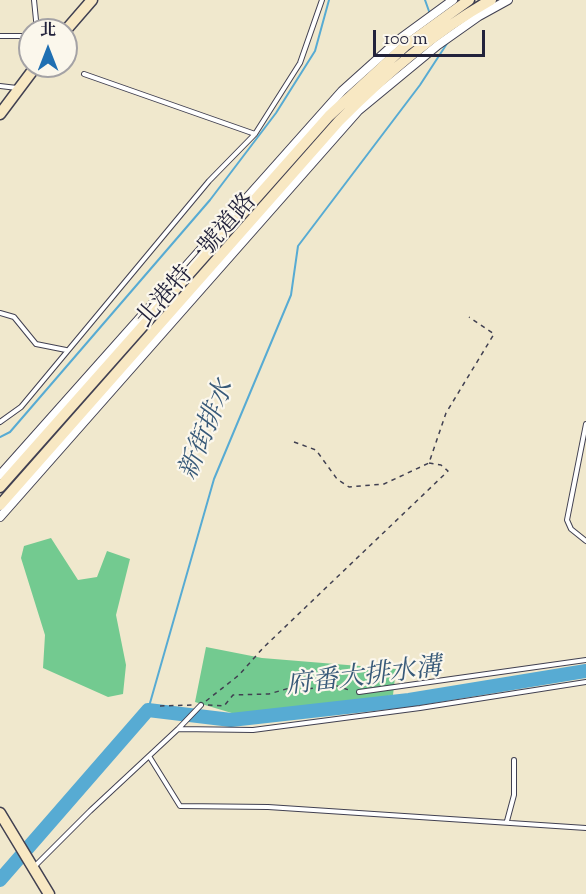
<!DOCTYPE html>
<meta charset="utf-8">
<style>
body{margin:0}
#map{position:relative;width:586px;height:894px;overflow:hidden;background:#f0e8cd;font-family:"Sorts Mill Goudy","Noto Serif TC",serif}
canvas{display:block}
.north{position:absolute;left:18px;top:18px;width:60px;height:60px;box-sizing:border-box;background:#fbf7ec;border:2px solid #a4a2a5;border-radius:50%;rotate:0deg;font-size:16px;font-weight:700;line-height:24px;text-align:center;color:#22223b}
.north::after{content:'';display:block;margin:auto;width:21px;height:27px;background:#1f6fb2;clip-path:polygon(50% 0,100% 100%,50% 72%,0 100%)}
.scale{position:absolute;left:373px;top:30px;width:112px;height:27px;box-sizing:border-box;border:3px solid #22223b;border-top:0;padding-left:8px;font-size:18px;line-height:21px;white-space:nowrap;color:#22223b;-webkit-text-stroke:4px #fbf7ec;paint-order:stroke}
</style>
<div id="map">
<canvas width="586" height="894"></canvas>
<div class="north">北</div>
<div class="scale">100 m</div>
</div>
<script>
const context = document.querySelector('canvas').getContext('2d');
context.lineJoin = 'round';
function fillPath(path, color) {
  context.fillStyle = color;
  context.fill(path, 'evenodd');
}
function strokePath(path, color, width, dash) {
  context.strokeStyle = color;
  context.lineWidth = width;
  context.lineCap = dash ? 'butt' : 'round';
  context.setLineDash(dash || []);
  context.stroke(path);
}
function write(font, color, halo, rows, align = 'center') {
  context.font = font + ' "Sorts Mill Goudy","Noto Serif TC",serif';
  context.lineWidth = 4.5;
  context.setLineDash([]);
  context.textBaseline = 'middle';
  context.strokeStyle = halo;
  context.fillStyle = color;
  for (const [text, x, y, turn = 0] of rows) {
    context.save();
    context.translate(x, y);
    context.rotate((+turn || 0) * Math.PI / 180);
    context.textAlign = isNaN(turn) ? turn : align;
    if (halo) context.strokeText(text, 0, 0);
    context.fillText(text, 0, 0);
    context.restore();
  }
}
const green = new Path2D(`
 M51 538 78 580 97 577 107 551 130 559 116 615 126 665 123 694 108 697 43 668 45 635 21 558 24 546Z
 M206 647 262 658 396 669 393 695 349 703 235 714 195 702Z`);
const stream = new Path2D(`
 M425 0 430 14
 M0 437 10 432 210 200 276 113 315 51 329 0
 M148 710 214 479 291 295 298 246 420 85 448 42`);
const river = new Path2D(`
 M0 880 148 710 231 720 409 700 586 671`);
const path = new Path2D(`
 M294 442 316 450 337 479 349 487 384 484 429 463 446 413 494 334 469 317
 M206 701 239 675 263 648 448 471 441 465 429 463
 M208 705 224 706 233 695 269 694 300 685 307 689 334 685 352 691
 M160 706 194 705`);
const lane = new Path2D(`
 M34 0 37 30
 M0 36H30
 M84 74 255 134
 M0 86 17 88
 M0 313 14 317 36 344 66 350
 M0 422 21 407 209 181 255 134 300 63 322 0
 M586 424 567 520 571 529 586 541
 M359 692 586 660
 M179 728 201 705
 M149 756 180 806 268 807 586 828
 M507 821 514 795V760
 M34 867 90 811 178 729 253 730 420 708 586 682`);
const street = new Path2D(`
 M0 475 342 91 401 38 453 0
 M0 517 358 111 438 45 479 16 508 0`);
const secondary = new Path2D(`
 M66 30 92 0
 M0 114 36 66
 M0 487 329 116 405 46 469 0
 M0 505 339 121C385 75 434 32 491 0
 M0 813 49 894`);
const streetNames = [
 ["北港特一號道路",198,262,-49]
];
const waterNames = [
 ["新街排水",209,431,-68],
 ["府番大排水溝",364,679,-7]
];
fillPath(green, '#73ca90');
strokePath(stream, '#57abd3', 2);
strokePath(river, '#57abd3', 14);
strokePath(lane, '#414051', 6);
strokePath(street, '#414051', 10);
strokePath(secondary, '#414051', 13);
strokePath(path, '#414051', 1.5, [4.5, 4.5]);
strokePath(lane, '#fff', 4);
strokePath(street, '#fff', 8);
strokePath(secondary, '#f8e8c3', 10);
write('24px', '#22223b', '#fbf7ec', streetNames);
write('italic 26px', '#375978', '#fbf7ec', waterNames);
</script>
